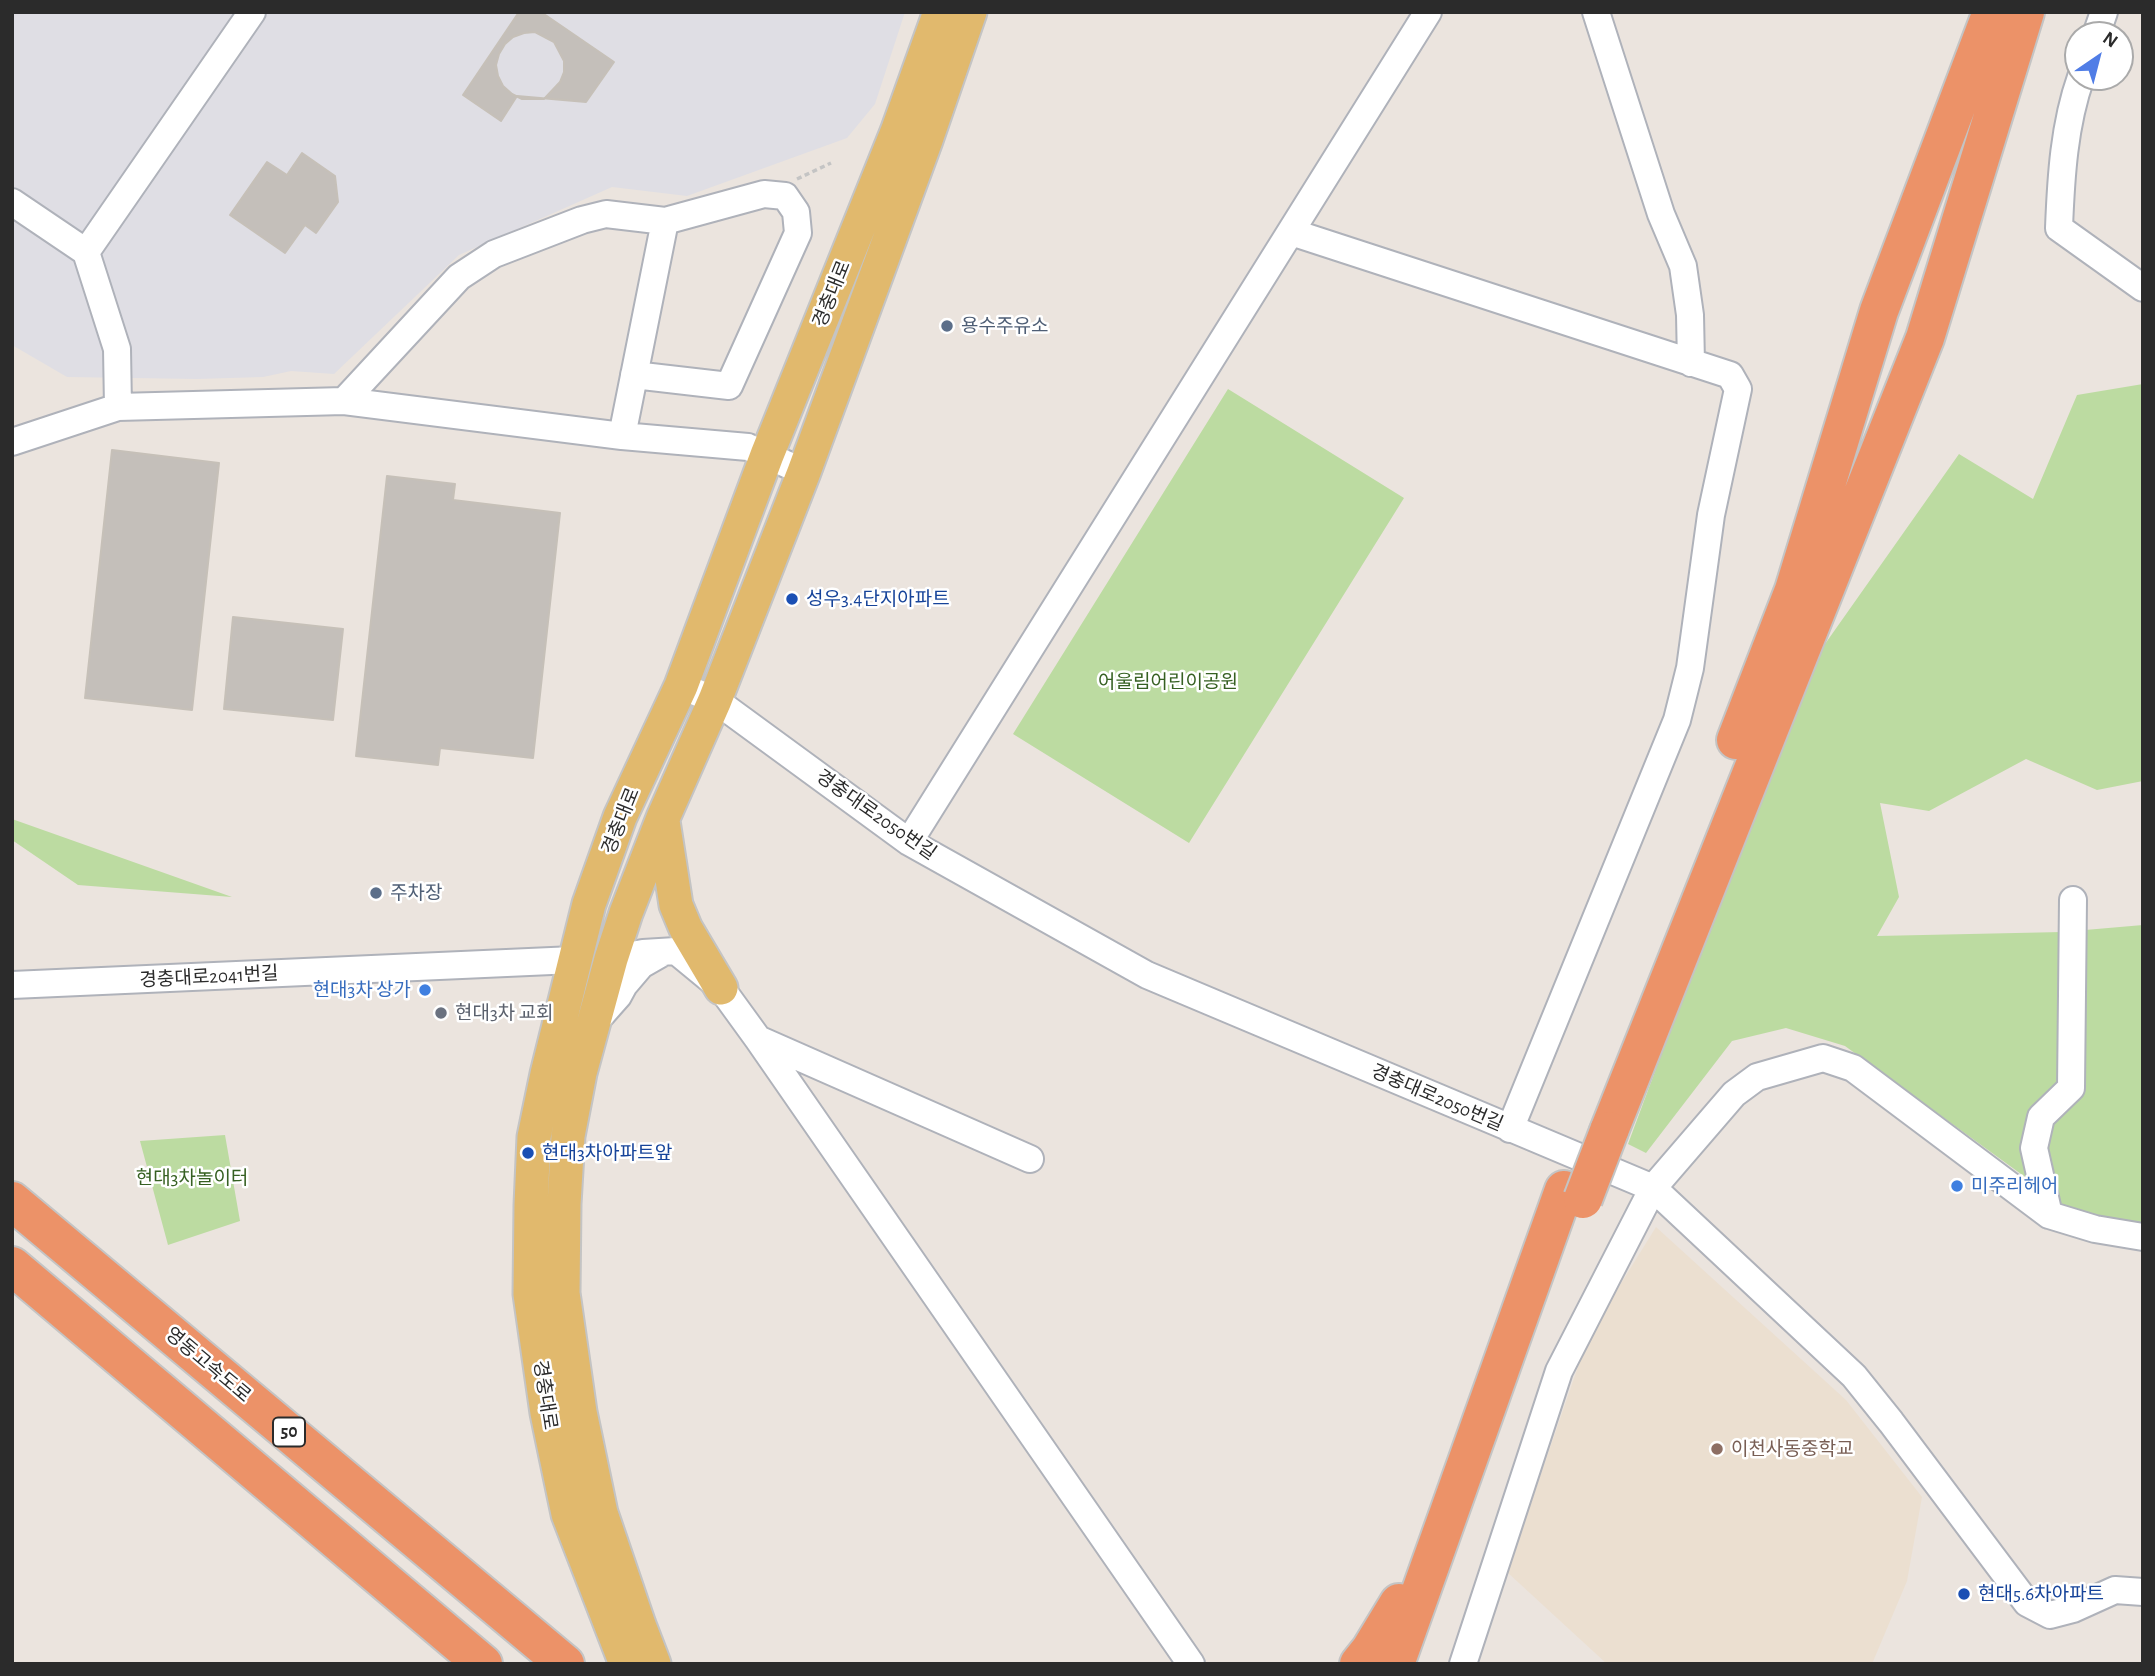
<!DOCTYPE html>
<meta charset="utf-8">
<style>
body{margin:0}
#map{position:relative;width:2155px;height:1676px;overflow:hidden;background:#ebe4de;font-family:"Alegreya Sans",sans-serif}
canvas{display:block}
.frame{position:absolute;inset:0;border:14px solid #2b2b2b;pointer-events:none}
.north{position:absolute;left:2064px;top:21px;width:70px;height:70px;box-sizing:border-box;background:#fff;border:2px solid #aaa;border-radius:50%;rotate:35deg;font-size:19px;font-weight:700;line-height:28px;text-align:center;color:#2b2b2b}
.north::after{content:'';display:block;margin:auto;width:24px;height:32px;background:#507de6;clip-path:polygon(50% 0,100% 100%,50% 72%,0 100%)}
</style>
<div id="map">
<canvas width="2155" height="1676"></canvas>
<div class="frame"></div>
<div class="north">N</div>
</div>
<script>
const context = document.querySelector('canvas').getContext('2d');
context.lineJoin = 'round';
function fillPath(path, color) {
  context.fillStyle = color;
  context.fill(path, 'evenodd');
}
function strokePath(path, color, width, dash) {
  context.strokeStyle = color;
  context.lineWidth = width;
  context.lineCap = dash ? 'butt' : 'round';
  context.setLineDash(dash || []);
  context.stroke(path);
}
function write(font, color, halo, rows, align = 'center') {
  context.font = font + ' "Alegreya Sans","Noto Sans KR",sans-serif';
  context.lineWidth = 5;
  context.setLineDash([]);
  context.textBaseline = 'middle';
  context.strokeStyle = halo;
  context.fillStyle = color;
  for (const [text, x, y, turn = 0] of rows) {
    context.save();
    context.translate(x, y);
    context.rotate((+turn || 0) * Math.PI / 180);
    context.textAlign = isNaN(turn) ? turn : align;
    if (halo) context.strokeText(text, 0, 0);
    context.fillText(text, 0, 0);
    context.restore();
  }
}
const industrial = new Path2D(`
 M12 12H905L875 104 847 138 687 196 612 187 459 255 334 374 291 371 263 377 197 379 67 377 12 345Z`);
const education = new Path2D(`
 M1656 1227 1846 1400 1922 1497 1907 1581 1872 1664H1607L1507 1572 1589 1335Z`);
const green = new Path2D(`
 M2143 384V781L2097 790 2026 759 1929 811 1880 803 1899 897 1877 936 2062 932 2143 925V1236L2065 1206 1845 1046 1786 1028 1732 1041 1646 1153 1628 1144 1721 894 1825 644 1959 454 2033 499 2077 395Z
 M1228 389 1404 498 1189 843 1013 734Z
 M12 819 232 897 78 885 12 840Z
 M225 1135 240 1221 168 1245 140 1141Z`);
const building = new Path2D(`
 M519 12H541L614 62 586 102 517 96 501 121 463 95Z
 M535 32 554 42 564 61V72L560 82 544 99H522L512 94 503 86 498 76 496 65 499 54 505 44 513 37 524 33Z
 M302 153 335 176 338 202 316 233 305 225 285 253 230 215 267 162 287 175Z
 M112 450 219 463 192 710 85 698Z
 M387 476 455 484 453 500 560 513 533 758 440 748 438 765 356 756Z
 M233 617 343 629 333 720 224 709Z`);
const path = new Path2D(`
 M797 179 831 163`);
const minor = new Path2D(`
 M1596 12 1661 214 1683 266 1690 315 1691 363
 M2096 35 2104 12
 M2081 77C2064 125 2061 177 2059 228L2143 288
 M12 202 86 252 117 349 118 407
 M1291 232 1730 375 1738 389 1711 515 1690 668 1677 720 1510 1129
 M86 252 252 12
 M344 401 459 277 494 254 582 220 606 214 665 221 764 194 785 196 796 212 798 233 729 386 634 375
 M622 436 665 221
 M12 442 118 407 344 401 622 436 748 447 804 472
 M681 686 715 700 909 842 1147 975 1653 1188 1854 1376 1891 1422 2027 1603 2050 1615 2073 1609 2115 1590 2143 1592
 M909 842 1428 12
 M611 959 643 953 676 951 721 988 758 1039 1191 1664
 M12 985 574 960
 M595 1022 618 996 624 985 641 965 662 953
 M760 1040 1030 1159
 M2049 1215 2034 1148 2041 1117 2071 1088 2073 900
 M1463 1664 1559 1371 1653 1188 1734 1094 1757 1077 1823 1058 1853 1068 2049 1215 2095 1229 2143 1237`);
const major = new Path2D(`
 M663 821 676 905 686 929 721 988
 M626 1664 568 1514 547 1413 530 1294 531 1205 534 1137 547 1074 589 904 620 817 681 686 767 455 897 132 940 12
 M654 1664 639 1625 601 1513 580 1412 563 1293 564 1204 568 1136 580 1073 611 959 626 913 663 818 715 700 804 472 926 140 970 12`);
const highway = new Path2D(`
 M1736 740 1794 590 1879 311 1992 12
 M1609 1131 1925 338 2025 12
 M12 1201 565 1664
 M12 1266 483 1664
 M1359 1664 1371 1649 1399 1603
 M1395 1664 1564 1190`);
const highwayBridge = new Path2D(`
 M1583 1199 1609 1131`);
const markers = [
 [947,326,7,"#5c6f8a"],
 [792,599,7,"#1a4fb4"],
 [376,893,7,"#5c6f8a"],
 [425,990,7,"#3f7fe0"],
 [441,1013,7,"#6b7280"],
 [528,1153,7,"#1a4fb4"],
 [1957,1186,7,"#3f7fe0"],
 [1717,1449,7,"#8d6e63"],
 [1964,1594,7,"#1a4fb4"]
];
const shields = [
 [289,1432,32]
];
const shieldNames = [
 ["50",289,1432]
];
const streetNames = [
 ["경충대로",832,294,-68],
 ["경충대로2050번길",876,815,35],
 ["경충대로",621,821,-68],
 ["경충대로2041번길",209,977,-3],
 ["경충대로2050번길",1437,1098,23],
 ["영동고속도로",208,1365,40],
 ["경충대로",545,1395,81]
];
const serviceNames = [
 ["용수주유소",961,326],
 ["주차장",390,893]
];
const transitNames = [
 ["성우3.4단지아파트",806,599],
 ["현대3차아파트앞",542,1153],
 ["현대5.6차아파트",1978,1594]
];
const parkNames = [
 ["어울림어린이공원",1168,682],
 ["현대3차놀이터",192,1178]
];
const shopNames = [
 ["현대3차 상가",411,990],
 ["미주리헤어",1971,1186,"left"]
];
const worshipNames = [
 ["현대3차 교회",455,1013]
];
const educationNames = [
 ["이천사동중학교",1731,1449]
];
fillPath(industrial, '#dfdee4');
fillPath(education, '#ebdfd0');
fillPath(green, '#bcdba1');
fillPath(building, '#c4bfba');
strokePath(building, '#c6c0b8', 2);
strokePath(minor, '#afb2ba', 30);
strokePath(major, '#c4c4c4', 37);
strokePath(highway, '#c4c4c4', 42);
strokePath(path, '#c4c4c4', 3.5, [5, 3.5]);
strokePath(minor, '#fff', 26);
strokePath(major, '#e1b96d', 33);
strokePath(highway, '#ec9268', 38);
strokePath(highwayBridge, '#c4c4c4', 42, []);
strokePath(highwayBridge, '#ec9268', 38);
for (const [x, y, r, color] of markers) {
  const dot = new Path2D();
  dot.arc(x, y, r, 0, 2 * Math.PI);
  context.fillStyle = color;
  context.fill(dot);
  strokePath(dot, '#fff', 2.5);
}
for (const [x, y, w] of shields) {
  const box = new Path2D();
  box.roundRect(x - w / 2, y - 14.5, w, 29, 5);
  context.fillStyle = '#fff';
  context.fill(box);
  strokePath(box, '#2b2b2b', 2);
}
write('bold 18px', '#2b2b2b', null, shieldNames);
write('19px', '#2b2b2b', '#fff', streetNames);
write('19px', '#4e5e75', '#fff', serviceNames, 'left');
write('19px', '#164399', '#fff', transitNames, 'left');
write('19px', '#366022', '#fff', parkNames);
write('19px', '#366cbe', '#fff', shopNames, 'right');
write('19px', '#5b616d', '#fff', worshipNames, 'left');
write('19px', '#785e54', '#fff', educationNames, 'left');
</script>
